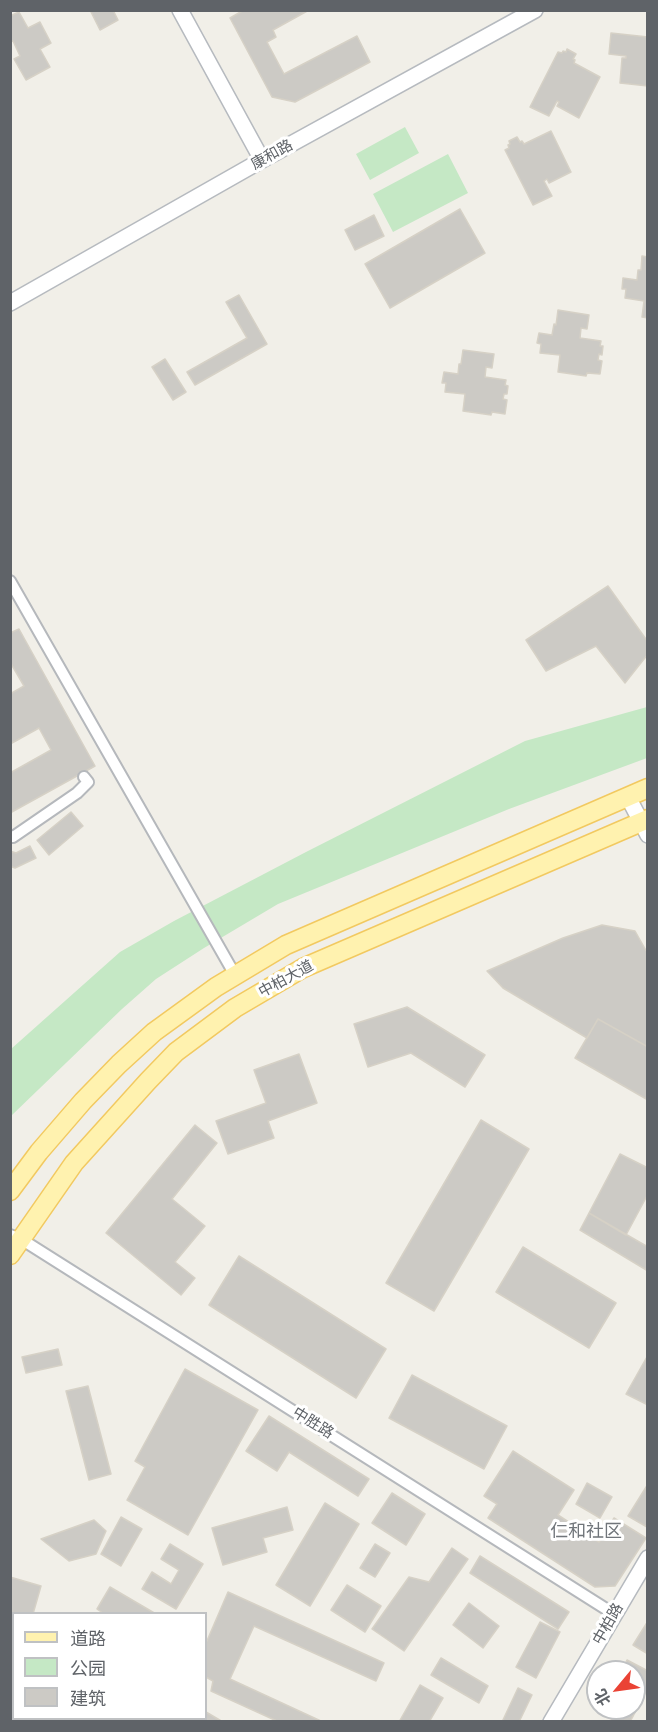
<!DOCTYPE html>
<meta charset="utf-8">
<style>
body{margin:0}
#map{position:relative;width:658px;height:1732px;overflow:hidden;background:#f1efe8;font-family:Quicksand,"Noto Sans SC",sans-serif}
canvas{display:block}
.frame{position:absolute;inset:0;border:12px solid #5f6368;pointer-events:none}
.legend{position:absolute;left:12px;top:1612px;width:195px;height:108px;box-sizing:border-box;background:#fff;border:2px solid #bfc1c3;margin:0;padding:8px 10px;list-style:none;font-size:18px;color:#5f6368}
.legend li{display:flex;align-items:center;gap:12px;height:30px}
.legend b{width:30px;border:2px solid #bfc1c3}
.north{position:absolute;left:586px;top:1660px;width:60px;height:60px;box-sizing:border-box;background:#fff;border:2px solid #bfc1c3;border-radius:50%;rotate:241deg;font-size:16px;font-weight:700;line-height:24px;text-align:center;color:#5f6368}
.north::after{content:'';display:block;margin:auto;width:21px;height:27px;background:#ea4335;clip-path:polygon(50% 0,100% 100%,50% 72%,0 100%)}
</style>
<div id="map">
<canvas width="658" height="1732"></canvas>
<div class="frame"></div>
<ul class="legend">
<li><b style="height:8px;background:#fff2af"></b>道路</li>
<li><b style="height:16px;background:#c5e8c5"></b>公园</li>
<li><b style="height:16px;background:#cccac5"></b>建筑</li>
</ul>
<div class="north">北</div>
</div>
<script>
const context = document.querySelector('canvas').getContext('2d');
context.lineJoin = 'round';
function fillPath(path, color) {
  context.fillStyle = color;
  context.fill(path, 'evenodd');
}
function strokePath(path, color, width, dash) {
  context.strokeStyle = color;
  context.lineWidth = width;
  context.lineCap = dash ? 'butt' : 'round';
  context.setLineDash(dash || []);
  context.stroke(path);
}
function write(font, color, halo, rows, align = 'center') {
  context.font = font + ' Quicksand,"Noto Sans SC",sans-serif';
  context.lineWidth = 6;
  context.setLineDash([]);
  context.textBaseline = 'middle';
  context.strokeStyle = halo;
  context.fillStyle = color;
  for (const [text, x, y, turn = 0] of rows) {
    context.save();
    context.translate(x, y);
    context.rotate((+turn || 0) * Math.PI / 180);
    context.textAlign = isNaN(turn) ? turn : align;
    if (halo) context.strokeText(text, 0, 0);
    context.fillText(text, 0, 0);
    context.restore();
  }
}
const green = new Path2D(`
 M405 127 419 153 370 180 356 154Z
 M448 154 468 193 393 232 373 194Z
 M647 707V758L509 809 278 904 204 948 156 979 122 1009 11 1116V1049L120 952 174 921 306 852 525 741Z`);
const building = new Path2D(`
 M90 10H113L118 20 100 30Z
 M244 10H309L273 30 276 37 267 42 284 74 357 36 370 62 295 102 272 97 230 18Z
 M19 12 28 28 40 22 51 43 40 49 50 67 26 80 14 59 20 56 13 41 10 42V16Z
 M611 33 648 37V86L620 83 622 58H626V56L609 54Z
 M567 49 576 54 573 59 575 60 574 63 600 77 579 118 557 106 559 102 557 101 549 116 530 107 558 52 562 53 563 51 566 52Z
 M551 131 571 172 549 183 547 179 544 181 552 196 533 205 505 150 509 148 508 145 510 144 509 141 517 137 520 142 522 141 524 144Z
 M460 209 485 253 390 308 365 264Z
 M374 215 384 236 355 250 345 230Z
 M642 256 648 257V318L642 317 644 301 625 298 626 289H622L623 278 637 280 638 270H641Z
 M239 295 267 344 195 385 187 372 247 338 226 302Z
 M558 310 589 315 587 329 581 328 580 338 601 341 600 346H603L602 355 599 354 598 360 602 361 600 374 587 373 586 376 558 372 560 355 540 353 541 344 537 343 539 333 552 335 554 324 556 325Z
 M463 350 494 354 492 368 486 367 485 377 506 380 505 385 508 386 507 394H504L503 399 507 400 505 414 492 412 491 415 463 411 465 394 445 392 446 383H442L444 372 458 374 459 364H461Z
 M165 359 186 392 173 400 152 367Z
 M608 586 648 642V654L625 683 596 646 546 671 526 640Z
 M19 629 95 766 10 813V633Z
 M10 662 24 686 10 694Z
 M39 728 51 750 10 773V740L12 743Z
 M71 812 83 826 49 855 37 840Z
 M30 846 36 858 15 868 10 866V851L16 853Z
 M602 925 635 931 648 954V1047L598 1019 587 1038 503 988 487 971 563 938Z
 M407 1007 485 1055 465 1087 411 1053 368 1067 354 1024Z
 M598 1019 648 1047V1100L575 1058Z
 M299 1054 317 1103 268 1121 274 1138 228 1154 216 1121 266 1103 254 1070Z
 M481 1120 529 1149 434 1311 386 1283Z
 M195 1125 217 1143 172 1199 205 1226 175 1262 195 1278 181 1295 106 1233Z
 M620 1154 648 1168V1194L626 1235 589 1213Z
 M589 1213 648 1247V1271L580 1230Z
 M523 1247 616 1303 589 1348 496 1292Z
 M239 1256 386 1349 356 1398 209 1305Z
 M58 1349 62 1365 26 1373 22 1357Z
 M648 1355V1405L626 1394Z
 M185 1369 258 1410 188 1535 127 1500 145 1467 135 1461Z
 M412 1375 507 1426 484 1469 389 1418Z
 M88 1386 111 1474 89 1480 66 1391Z
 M269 1416 369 1479 358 1496 289 1452 277 1471 246 1451Z
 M513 1451 574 1490 558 1515 599 1542 614 1518 646 1538 615 1586 595 1587 488 1518 497 1504 484 1496Z
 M587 1483 612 1497 600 1518 576 1504Z
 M648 1484V1526L647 1527 628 1516Z
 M392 1493 425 1514 406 1545 372 1523Z
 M325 1503 359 1524 310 1606 276 1585Z
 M287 1507 293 1530 263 1538 267 1552 223 1565 212 1528Z
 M121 1517 142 1529 121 1566 101 1554Z
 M94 1520 106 1531 96 1554 69 1561 41 1539Z
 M170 1544 203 1564 176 1609 142 1589 152 1572 171 1584 179 1570 161 1559Z
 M375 1544 390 1553 375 1577 360 1568Z
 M452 1548 468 1559 404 1651 372 1629 409 1577 429 1582Z
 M480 1556 569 1612 558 1629 470 1573Z
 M10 1577 41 1586 33 1614H14V1679L10 1690Z
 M347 1585 381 1606 365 1632 331 1610Z
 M110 1587 156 1614H104L97 1609Z
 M228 1592 384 1663 376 1681 254 1626 230 1679 323 1722H279L211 1691 213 1681 206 1677V1643Z
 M469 1603 499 1626 483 1648 453 1625Z
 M648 1621V1654L633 1645Z
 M540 1622 560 1632 536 1678 516 1667Z
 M441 1658 488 1686 479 1703 431 1675Z
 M627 1660 648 1671V1688L630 1722H617L599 1712 601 1708H634V1672H621Z
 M420 1685 443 1698 429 1722H399Z
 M518 1688 532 1695 519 1722H502Z
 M206 1712 223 1722H165L167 1718H206Z
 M44 1718H70L76 1722H42Z`);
const street = new Path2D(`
 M10 581 235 975
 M10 836 13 837 77 793 88 782 84 777
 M10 1235 21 1239 614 1614`);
const secondary = new Path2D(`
 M180 10 262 160
 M10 303 262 160 535 10
 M628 797 648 835
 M551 1722 648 1558`);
const primary = new Path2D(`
 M10 1191 39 1152 83 1101 119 1064 154 1032 216 987 286 945 648 788
 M10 1255 74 1163 148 1081 176 1052 235 1008 303 968 648 819`);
const streetNames = [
 ["康和路",272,155,-29],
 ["中柏大道",286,979,-29],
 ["中胜路",313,1423,32],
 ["中柏路",608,1624,-60]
];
const quarterNames = [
 ["仁和社区",586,1532]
];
fillPath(green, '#c5e8c5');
fillPath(building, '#cccac5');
strokePath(building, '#d6d1c6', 1.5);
strokePath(street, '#b5b8bc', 14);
strokePath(secondary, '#b6babf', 18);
strokePath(primary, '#f2c960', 21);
strokePath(street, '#fff', 10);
strokePath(secondary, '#fff', 15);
strokePath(primary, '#fff2af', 18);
write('15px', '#5f6368', '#fff', streetNames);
write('18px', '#70757a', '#fff', quarterNames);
</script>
